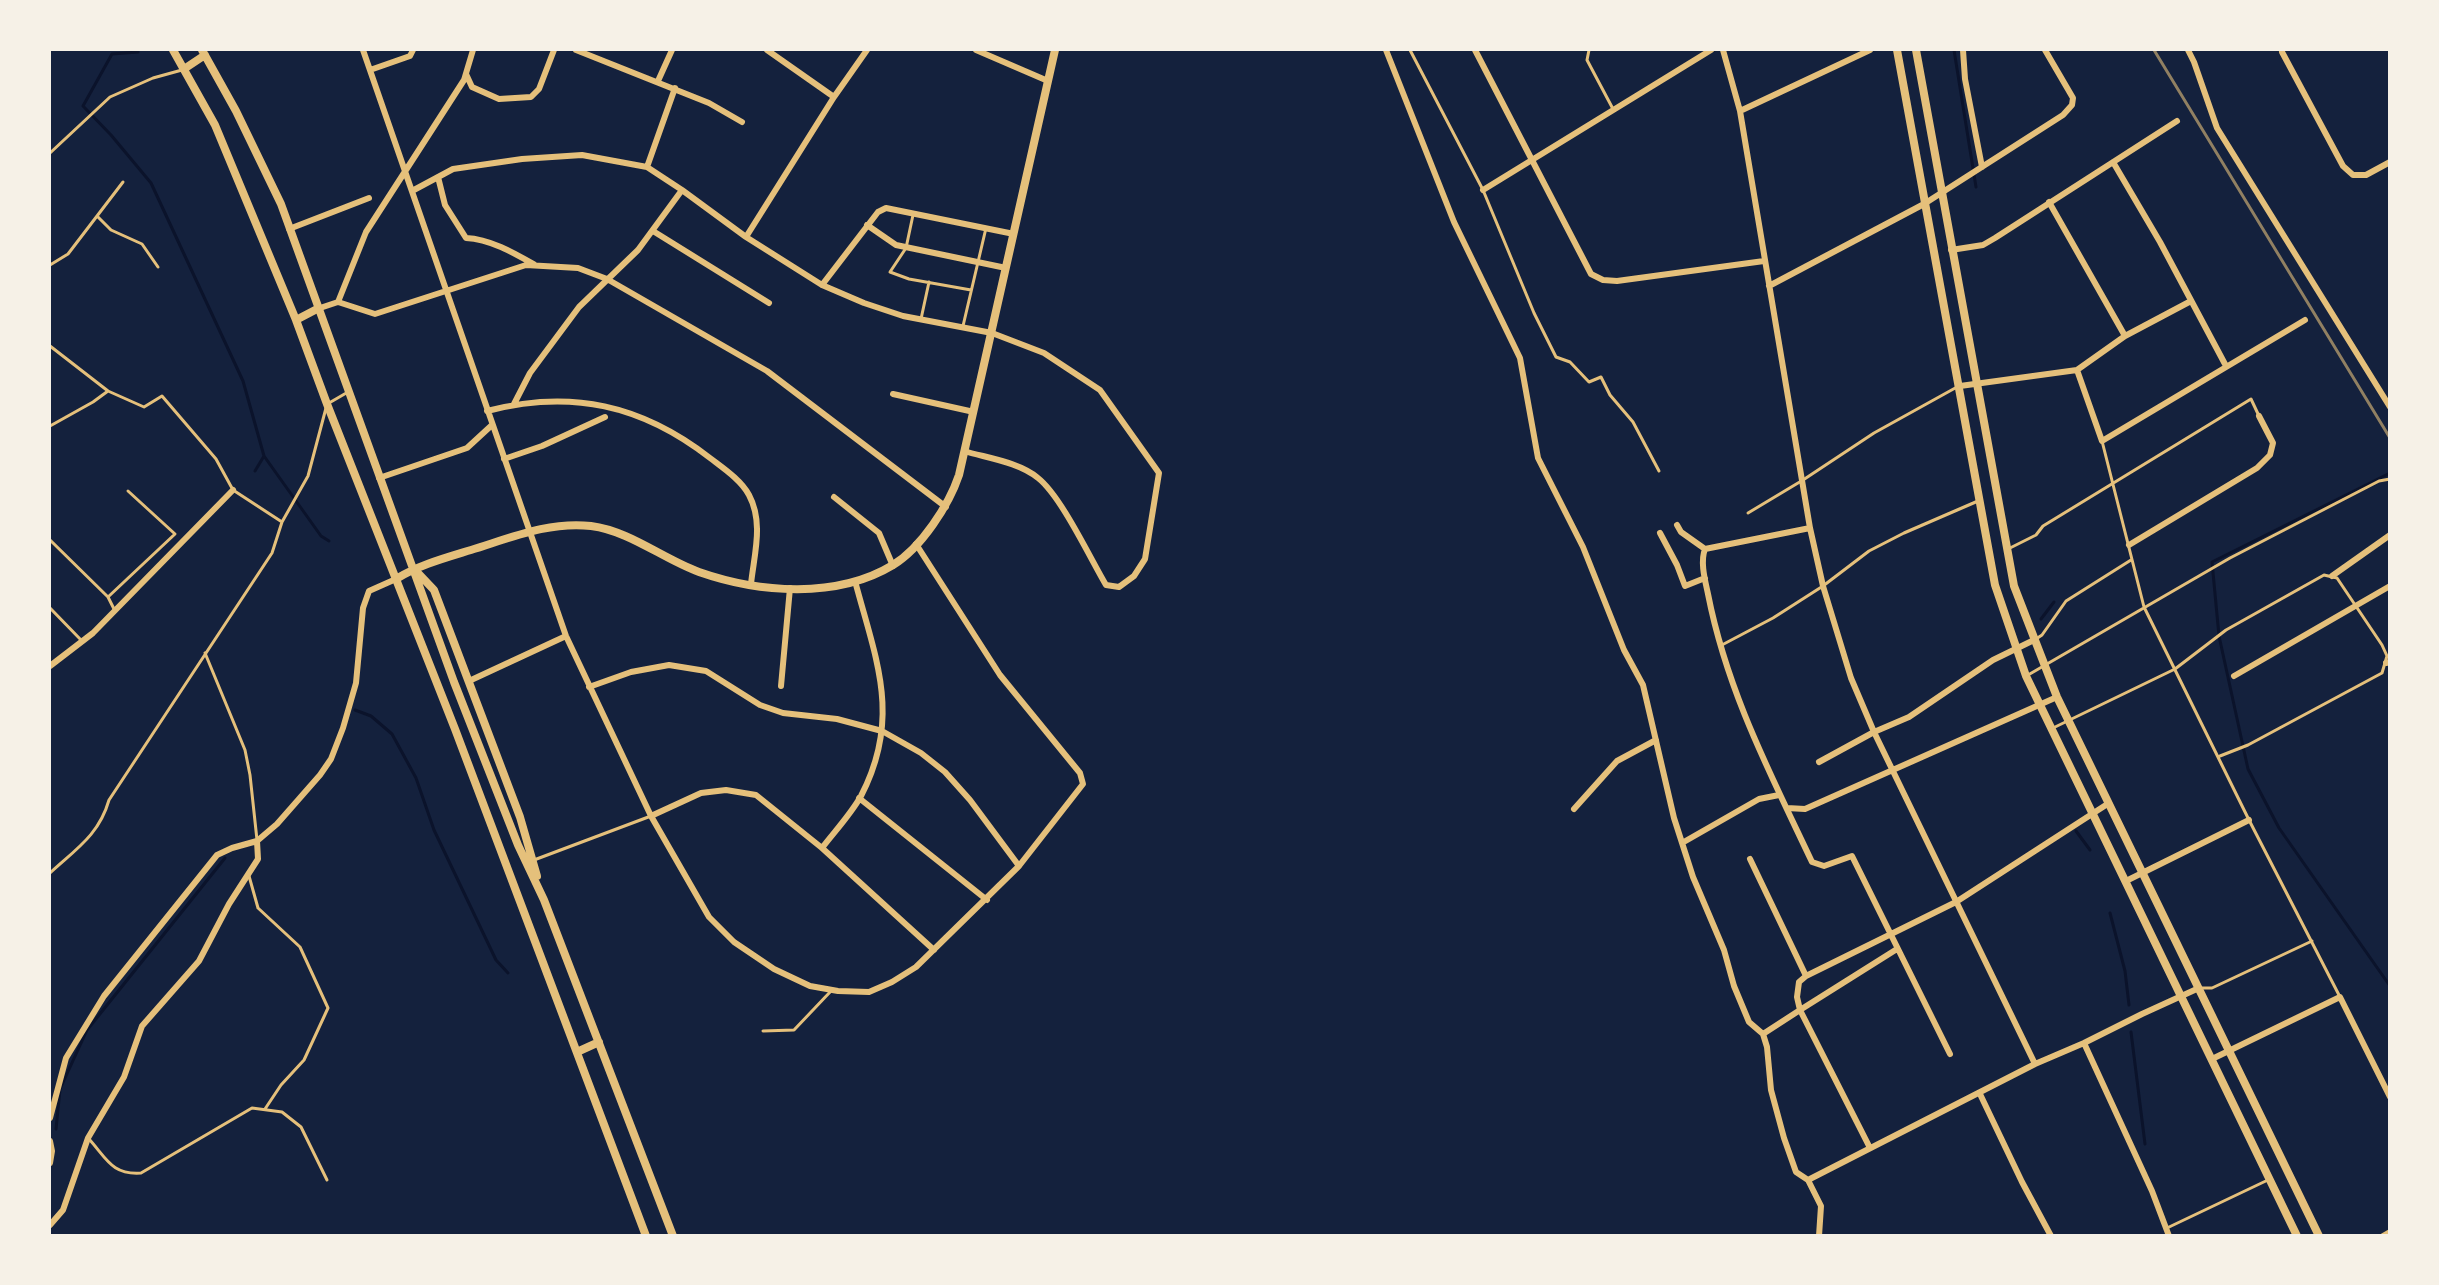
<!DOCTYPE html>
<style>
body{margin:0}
#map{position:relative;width:2439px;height:1285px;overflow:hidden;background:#14213d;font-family:Commissioner,sans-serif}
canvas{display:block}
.frame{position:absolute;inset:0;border:51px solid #f6f1e7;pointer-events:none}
</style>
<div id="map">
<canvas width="2439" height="1285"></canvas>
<div class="frame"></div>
</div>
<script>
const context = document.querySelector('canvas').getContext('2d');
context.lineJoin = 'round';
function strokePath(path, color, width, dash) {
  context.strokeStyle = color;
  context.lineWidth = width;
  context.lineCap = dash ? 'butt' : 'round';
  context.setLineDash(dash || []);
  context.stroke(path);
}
const stream = new Path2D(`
 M1954 50 1976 187
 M138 52 112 54 83 106 111 135 151 183 243 381 264 456 255 471
 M264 456 321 536 329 541
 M2390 473 2212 562 2219 636 2248 769 2279 828 2390 986
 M2041 619 2054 602
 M355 710 371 716 392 734 416 778 434 830 496 960 508 973
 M2076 831 2090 850
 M2110 913 2125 971 2129 1005
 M2131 1032 2145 1144
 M56 1129 60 1089 87 1030 225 858`);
const service = new Path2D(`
 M1410 50 1483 190 1534 313 1556 357 1570 362 1589 382 1601 377 1610 395 1633 422 1659 471
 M1589 50 1587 60 1613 109
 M50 153 110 97 153 78 182 70
 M913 215 906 248 890 272 909 279 971 290
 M97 216 111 230 142 244 158 267
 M50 265 68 254 123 182
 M921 319 929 282
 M963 326 986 228
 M50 346 108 391 93 402 50 426
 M108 391 144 407 162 396 216 459 233 490 282 522
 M329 403 348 392
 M2102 441 2144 607 2249 820 2340 997
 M1748 513 1803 480 1874 433 1957 387
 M50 540 108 597 115 611
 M2010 548 2036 535 2043 526 2251 399 2259 416
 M108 597 175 534 128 491
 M50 608 82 641
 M2036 639 2042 635 2066 601 2131 560
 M1720 646 1773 618 1823 586 1869 551 1904 533 1978 501
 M205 653 245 750 250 775 257 840
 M2028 675 2230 558 2379 481 2390 479
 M2053 728 2175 669 2226 630 2324 575 2337 578 2382 645 2387 656 2382 673 2248 745 2220 756
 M534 860 651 816
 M50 873C76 849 99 835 109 800L272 553 282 522 308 476 326 408
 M249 876 258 908 300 947 328 1008 304 1060 281 1085 265 1109
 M2201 988H2212L2312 941
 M763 1031 794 1030 831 991
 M89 1139C107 1159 112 1175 141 1173L252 1108 282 1112 301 1127 327 1180
 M2167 1228 2270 1179`);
const minor = new Path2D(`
 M363 50 566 636 651 816 709 917 734 942 774 969 810 986 838 991 869 992 892 982 916 967 1019 866 1083 784 1080 773 1000 675 916 544
 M576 50 709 103 742 122
 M767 50 834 97
 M976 50 1048 81
 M1386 50 1454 222 1520 358 1538 458 1583 547 1624 650 1643 685 1674 818 1693 877 1724 950 1734 986 1749 1022 1763 1034 1767 1047 1771 1090 1784 1138 1796 1172 1808 1180 1821 1206 1819 1236
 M1475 50 1591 274 1603 280 1617 281 1764 261
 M1723 50 1740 111 1810 528 1823 586 1851 678 1874 732 2035 1064
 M1963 50 1965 79 1982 167
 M2188 50 2194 62 2217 128 2390 407
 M2282 52 2343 166 2353 175H2366L2390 162
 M370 70 410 56 413 50
 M466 74 472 87 499 99 531 97 539 89 554 50
 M658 81 672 50
 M1740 111 1870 50
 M2113 162 2160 242 2226 366
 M647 167 675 88
 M438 177 445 205 466 238C490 239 514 253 535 265
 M1483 190 1711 50
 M412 191 453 169 522 159 582 155 647 167 682 190 746 237 822 285 864 303 903 316 992 333 1044 353 1100 390 1159 473 1145 559 1134 576 1119 587 1106 585C1090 558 1061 496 1038 478 1019 462 987 458 964 451
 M2049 202 2125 336
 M867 225 896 245 1006 268
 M289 229 369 198
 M653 231 769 303
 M746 237 834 97 867 50
 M1951 250 1983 245 1995 238 2177 121
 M822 285 878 212 886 208 1014 234
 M1769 286 1924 204 2063 115 2072 105 2073 98 2045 50
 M338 302 375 314 526 265 578 268 607 279 767 371 946 507
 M338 302 366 232 464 80 473 50
 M317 309 338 302
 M2077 370 2102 441 2305 320
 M1960 386 2077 370 2125 336 2191 301
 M893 394 974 412
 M514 404 530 373 579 307 638 250 682 190
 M487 411C571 389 642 405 710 458 723 468 741 480 749 495 764 523 754 555 751 584
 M504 459 542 446 605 417
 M379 478 467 448 492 425
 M834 497 879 533 893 566
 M1677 525 1681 532 1705 549
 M1810 528 1705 549C1700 562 1705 580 1708 594 1727 691 1770 773 1812 862L1824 866 1852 856 1950 1054
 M1660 533 1677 565 1685 586 1705 578
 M2129 545 2257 468 2270 455 2273 443 2259 416
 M2332 576 2390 535
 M2386 663 2390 662
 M50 666 93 633 233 490
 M2234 676 2390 586
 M469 681 566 636
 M781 686 790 588
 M589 687 631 672 669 665 706 671 760 705 783 713 837 719 882 731 921 753 945 772 970 800 1019 866
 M1819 762 1874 732 1909 717 1993 660 2034 640
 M859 798 987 900
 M1787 808 1805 809 2057 697
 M1574 809 1617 761 1656 740
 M651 816 701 793 726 790 756 795 822 848 934 950
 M1682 843 1759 799 1779 795
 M822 848C835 831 851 814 861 796 902 717 876 660 855 581
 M1750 859 1806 976
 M2126 881 2249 820
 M1763 1034 1800 1010 1797 997 1799 982 1806 976 1956 902 2109 803
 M2084 1043 2152 1191 2169 1236
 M2212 1059 2340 997 2390 1097
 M1980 1094 2022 1182 2051 1236
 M50 1118 66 1058 104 996 217 855 232 848 257 841 277 824 320 775 331 759 343 728 356 683 363 608 369 591 396 579
 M50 1141 52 1151 50 1163
 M1870 1148 1800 1010 1897 949
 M1808 1180 2035 1064 2084 1043 2142 1014 2199 988
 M50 1225 63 1210 88 1138 124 1077 142 1026 199 961 229 904 258 859 257 841
 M2383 1236 2390 1232`);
const tertiary = new Path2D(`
 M173 50 215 125 296 320 327 404 455 729 646 1236
 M202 50 236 111 281 204 454 682 518 845 544 900 673 1236
 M1897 50 1995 585 2026 676 2297 1236
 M1916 50 2014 586 2057 697 2319 1236
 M184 69 205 55
 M296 320 317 309
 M416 571 434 590 520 817 537 876
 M396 579C419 565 445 558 471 550 510 538 550 521 591 526 630 531 663 559 699 572 759 593 837 599 893 565 921 548 949 505 959 475L1055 50
 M577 1052 599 1042`);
const rail = new Path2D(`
 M2154 50 2390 438`);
strokePath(stream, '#0b132b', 3);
strokePath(service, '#e5c07b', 3);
strokePath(minor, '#e5c07b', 6);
strokePath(tertiary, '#e5c07b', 8);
strokePath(rail, '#918062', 3);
</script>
